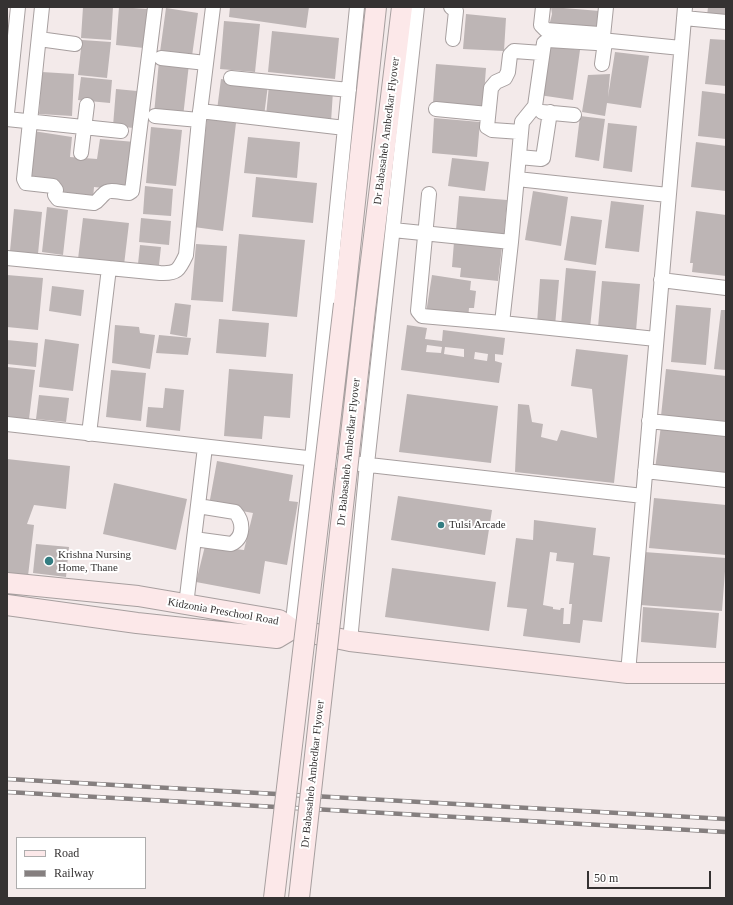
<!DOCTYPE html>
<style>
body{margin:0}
#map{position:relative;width:733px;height:905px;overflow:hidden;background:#f3eaea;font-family:"Times New Roman",serif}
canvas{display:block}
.frame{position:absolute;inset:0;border:8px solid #353232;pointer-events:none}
.legend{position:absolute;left:16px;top:837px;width:130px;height:52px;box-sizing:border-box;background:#fff;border:1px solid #aeadad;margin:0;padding:5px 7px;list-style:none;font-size:12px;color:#353232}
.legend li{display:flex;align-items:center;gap:8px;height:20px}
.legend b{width:20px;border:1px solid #aeadad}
.scale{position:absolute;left:587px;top:871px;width:124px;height:18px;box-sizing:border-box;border:2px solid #353232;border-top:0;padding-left:5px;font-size:12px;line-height:14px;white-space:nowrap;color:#353232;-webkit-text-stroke:3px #fff;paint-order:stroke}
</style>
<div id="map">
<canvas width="733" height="905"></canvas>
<div class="frame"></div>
<ul class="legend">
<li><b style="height:5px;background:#fce8e9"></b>Road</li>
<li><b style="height:5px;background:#857f7f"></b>Railway</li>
</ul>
<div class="scale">50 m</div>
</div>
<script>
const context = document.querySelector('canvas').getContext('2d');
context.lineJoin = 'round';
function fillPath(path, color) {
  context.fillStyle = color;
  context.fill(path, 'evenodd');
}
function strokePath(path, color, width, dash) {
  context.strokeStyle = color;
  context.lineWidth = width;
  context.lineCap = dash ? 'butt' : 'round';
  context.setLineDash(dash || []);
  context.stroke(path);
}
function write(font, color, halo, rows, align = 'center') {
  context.font = font + ' "Times New Roman",serif';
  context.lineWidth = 4;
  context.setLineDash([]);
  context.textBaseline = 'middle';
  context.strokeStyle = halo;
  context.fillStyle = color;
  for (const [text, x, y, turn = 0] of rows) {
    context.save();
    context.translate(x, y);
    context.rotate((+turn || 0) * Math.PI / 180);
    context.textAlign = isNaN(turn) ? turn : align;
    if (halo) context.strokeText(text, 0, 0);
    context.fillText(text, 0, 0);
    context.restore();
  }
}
const building = new Path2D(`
 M83 7H113L111 40 81 38Z
 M119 7 147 9 144 48 116 45Z
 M230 7H309L306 28 229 17Z
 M551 7 600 11 599 30 549 26 552 14Z
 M708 7H726V19L707 16Z
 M166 8 198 13 192 56 160 52Z
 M466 14 506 18 504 51 463 49Z
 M224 21 260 24 255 72 220 69Z
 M272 31 339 38 335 79 268 72Z
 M710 39 726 40V86L705 84Z
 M82 40 111 42 107 78 78 75Z
 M546 45 580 50 573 100 539 95Z
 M615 52 649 56 641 108 607 103 605 116 582 112 588 75 610 74 608 97Z
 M159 61 189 64 183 117 154 114Z
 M436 64 486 68 483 107 433 103Z
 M42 72 74 74 72 116 39 114Z
 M81 77 112 80 110 103 78 100Z
 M221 79 268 85 264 116 217 110Z
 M269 85 333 91 331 122 266 116Z
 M116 89 137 91 134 128 113 126Z
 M702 91 726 94V139L698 136Z
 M580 116 605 119 599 161 575 157Z
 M434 118 480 122 477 157 432 153Z
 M207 119 236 123 223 231 194 227Z
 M608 123 637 126 632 172 603 168Z
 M151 127 182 130 176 186 146 183Z
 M33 131 72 137 70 157 97 159 100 139 135 142 130 191 94 187 93 199 59 196 60 183 27 180Z
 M248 137 300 142 297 178 244 173Z
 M696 142 726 146V191L691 187Z
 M452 158 489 162 485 191 448 186Z
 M256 177 317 183 313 223 252 217Z
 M145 186 173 189 171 216 143 214Z
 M533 191 568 197 561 246 525 240Z
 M459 196 507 200 504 234 456 230Z
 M611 201 644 205 639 252 605 248Z
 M47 207 68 210 63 255 42 252Z
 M14 209 42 212 38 254 10 251Z
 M696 211 726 215V276L692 272 693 263H690Z
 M571 216 602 220 596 265 564 260Z
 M83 218 129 223 124 265 78 259Z
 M141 218 171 221 169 245 139 242Z
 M239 234 305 240 297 317 232 311Z
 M454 242 502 247 498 281 460 277 461 268 452 267Z
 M196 244 227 246 223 302 191 300Z
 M140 245 161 247 159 265 138 264Z
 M566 268 596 271 590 328 561 325Z
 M7 275 43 278 38 330 7 327Z
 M432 275 471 281 470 290 476 291 474 308H469L468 319 426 313Z
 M540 279 559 280 555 326 537 324Z
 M602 281 640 284 636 331 598 327Z
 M52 286 84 290 81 316 49 311Z
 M175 303 191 305 187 337 170 334Z
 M676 305 711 308 706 365 671 362Z
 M721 310H726V370L714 369Z
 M219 319 269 323 266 357 216 353Z
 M115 325 139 327 140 333 155 335 150 369 112 363Z
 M407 325 427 328 425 339 442 341 443 330 505 338 503 355 495 354V361L502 363 499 383 401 370ZM427 345 442 347 441 353 426 352ZM445 347 464 349V357L444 354ZM475 352 488 354 487 361 474 359Z
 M159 335 191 338 188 355 156 353Z
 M45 339 79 344 73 391 39 387Z
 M7 340 38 343 36 367 7 364Z
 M576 349 628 355 614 483 515 472 518 404 529 405 532 422 543 424 541 437 557 441 561 430 597 438 592 389 571 386Z
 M7 367 35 370 29 419 7 417Z
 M229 369 293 374 290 418 264 416 262 439 224 436Z
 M666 369 726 376V423L661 416Z
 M111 370 146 373 141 421 106 417Z
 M165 388 184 390 180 431 146 427 148 407 163 408Z
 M407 394 498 406 491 463 399 452Z
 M39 395 69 398 66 422 36 419Z
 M661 426 726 433V477L655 469Z
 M7 459 70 466 66 509 34 505 27 524 34 525 28 576 7 574Z
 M217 461 293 475 289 501 298 502 287 565 265 561 260 594 196 582 205 546 244 550 253 513 209 505Z
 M114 483 187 499 176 550 103 534Z
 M398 496 492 510 485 555 391 540Z
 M654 498 726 505V555L649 548Z
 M534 520 596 528 593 555 610 557 602 622 583 620 580 643 523 636 527 609 507 607 516 538 533 540ZM550 552 557 553 556 561 574 563 569 604H572L570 624H563L564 608H561L560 610 553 609V607L543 605Z
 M36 544 69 547 66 577 33 573Z
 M644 552 726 558 722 611 640 605Z
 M392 568 496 582 489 631 385 617Z
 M643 607 719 613 716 648 641 642Z`);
const street = new Path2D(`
 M42 7 24 179 26 183 53 186 56 190 55 195 58 199 94 203C99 201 100 197 104 194 109 188 122 193 129 193L132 191 155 7
 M451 7 456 11 453 39
 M543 7 541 25 546 30 599 34 603 36 605 42 602 64
 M684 18 726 22
 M603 36 606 7
 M39 39 75 44
 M161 58 206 63
 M231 78 349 90
 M436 109 488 114
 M200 111 345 128
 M542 112 574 115
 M7 113 18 7
 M155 116 199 120
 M7 119 121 131
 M521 132 492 130 487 127 491 88 496 82 505 78 508 72 510 55 514 51 542 53
 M81 153 87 105
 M519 157 541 159 543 158 550 112
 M517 179 668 195
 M429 194 418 311 422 316 502 323
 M393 230 511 242 522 122 535 106 544 43 548 40 596 43 611 41 681 48
 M511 242 502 323 656 339
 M7 258 160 273C177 274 179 270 186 255L199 120 213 7
 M661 280 726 288
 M649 421 726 429
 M7 424 643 496
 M89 434 109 268
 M645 471 726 480
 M194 539 231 544C244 538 244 522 235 512L198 506
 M186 605 205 447
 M292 629 312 459 357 7
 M350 641 367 464 417 7
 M628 673 685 7`);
const secondary = new Path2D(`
 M344 304 376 7
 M365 310 402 7
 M7 583 138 596 279 620 292 629 350 641 628 673H726
 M7 605 137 623 277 638 292 629`);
const rail = new Path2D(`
 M7 779 726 819
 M7 792 726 832`);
const secondaryBridge = new Path2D(`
 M274 898 344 304
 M299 898 365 310`);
const markers = [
 [441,525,4,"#337c81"],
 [49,561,5,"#337c81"]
];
const streetNames = [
 ["Dr Babasaheb Ambedkar Flyover",387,131,-83],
 ["Dr Babasaheb Ambedkar Flyover",349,452,-84],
 ["Kidzonia Preschool Road",223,612,10],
 ["Dr Babasaheb Ambedkar Flyover",313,774,-84]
];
const poiNames = [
 ["Tulsi Arcade",449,525],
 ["Krishna Nursing",58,555],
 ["Home, Thane",58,568]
];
fillPath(building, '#bdb5b5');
strokePath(street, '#a79f9f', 16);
strokePath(secondary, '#a79f9f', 22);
strokePath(street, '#fff', 14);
strokePath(secondary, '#fce8e9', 20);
strokePath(rail, '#857f7f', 4.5);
strokePath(rail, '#fff', 3, [9]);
strokePath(secondaryBridge, '#a79f9f', 22, []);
strokePath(secondaryBridge, '#fce8e9', 20);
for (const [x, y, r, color] of markers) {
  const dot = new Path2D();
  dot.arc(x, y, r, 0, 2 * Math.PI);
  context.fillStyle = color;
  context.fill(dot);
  strokePath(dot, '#fff', 1.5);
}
write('11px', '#353232', '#fff', streetNames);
write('11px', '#353232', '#fff', poiNames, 'left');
</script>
